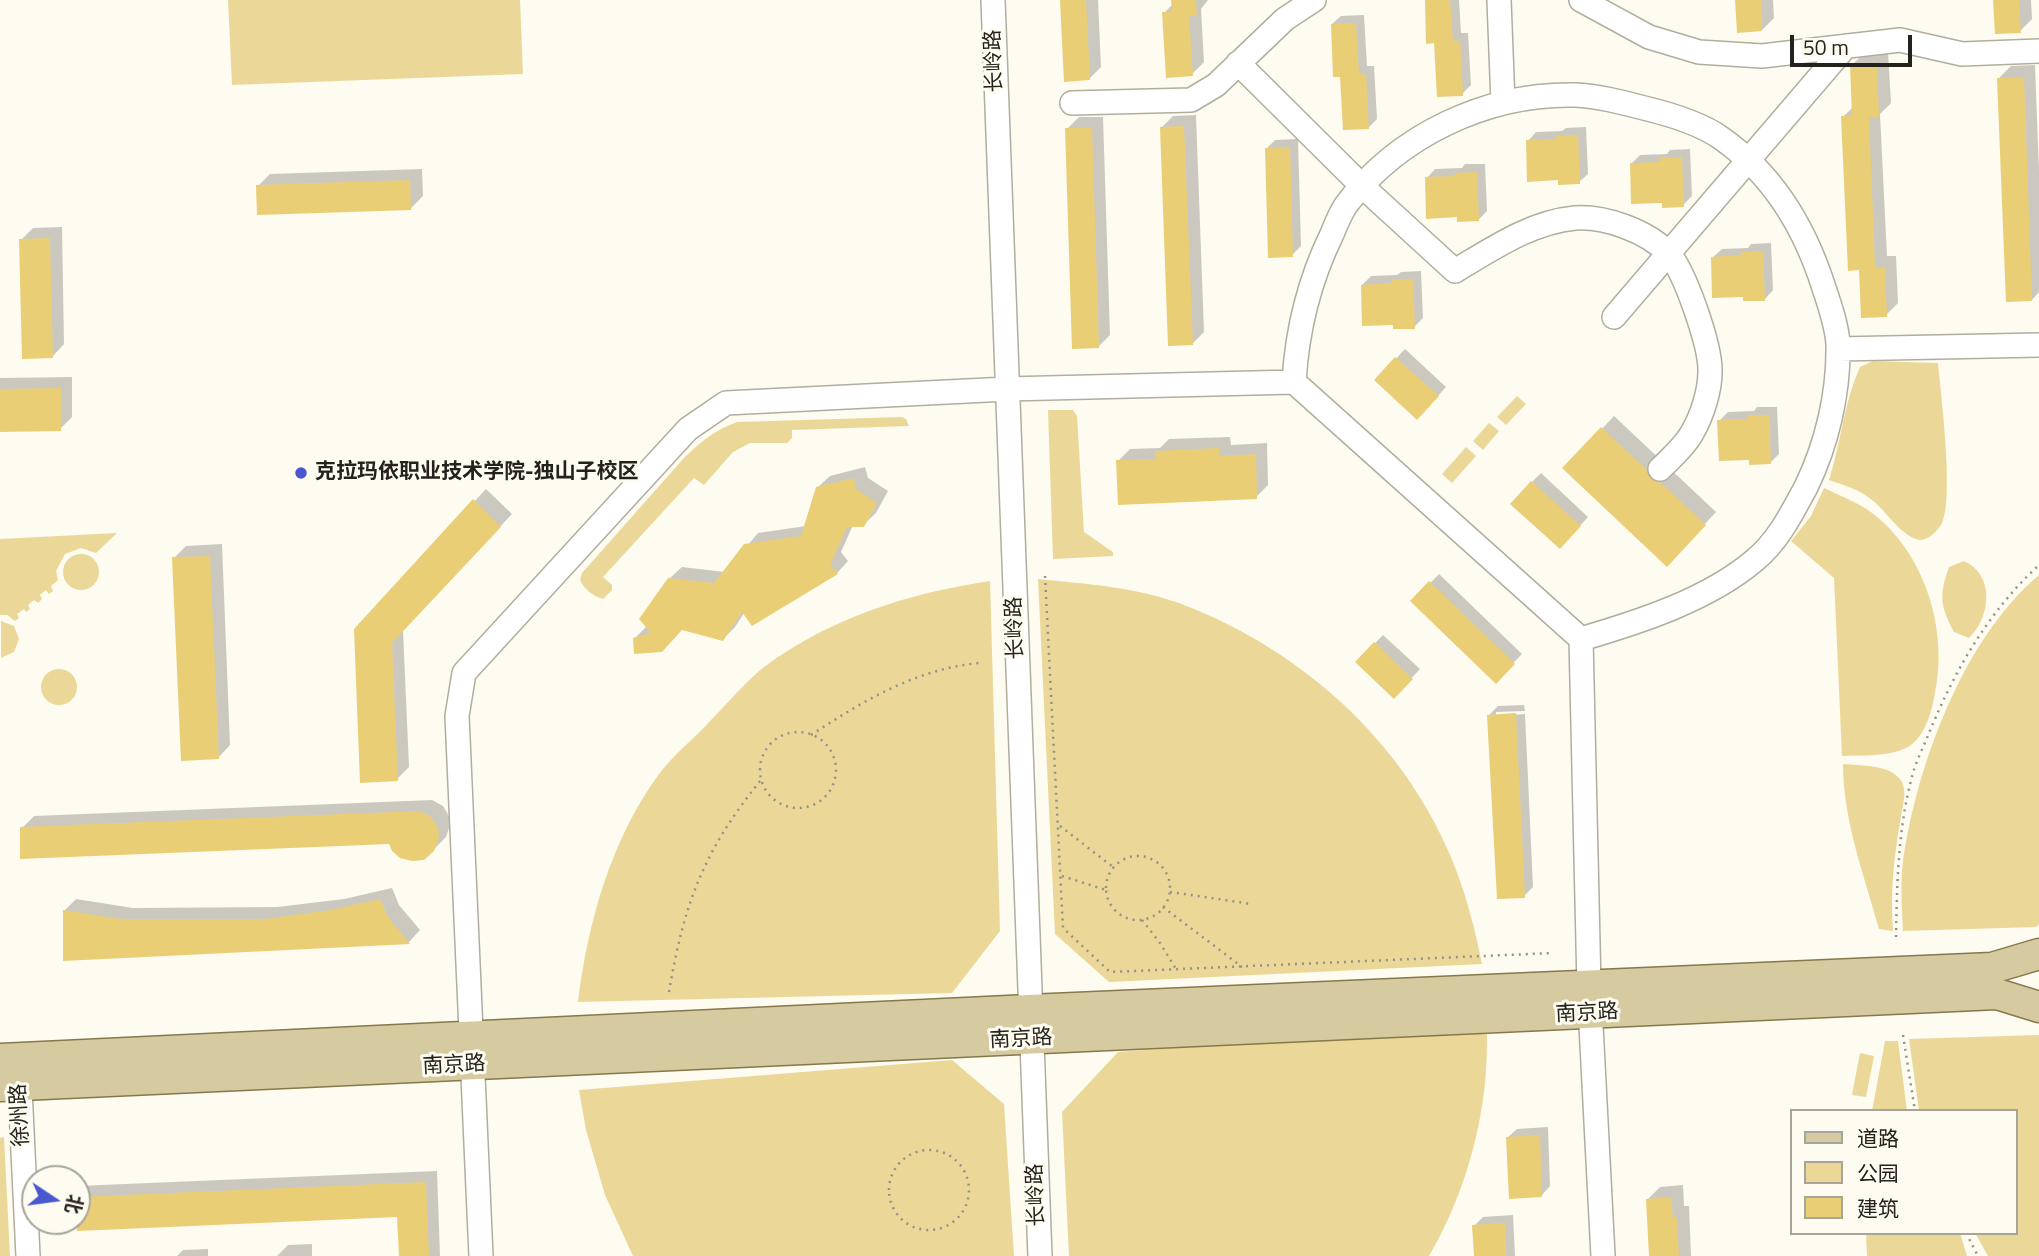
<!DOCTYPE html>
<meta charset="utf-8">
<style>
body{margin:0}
#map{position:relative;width:2039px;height:1256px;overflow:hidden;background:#fefbf1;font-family:"Titillium Web","Noto Sans SC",sans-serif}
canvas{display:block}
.legend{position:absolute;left:1790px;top:1109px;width:228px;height:126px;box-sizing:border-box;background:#fefbf1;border:2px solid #a7a49c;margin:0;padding:9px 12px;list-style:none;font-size:21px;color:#24221c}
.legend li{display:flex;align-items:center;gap:14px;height:35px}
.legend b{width:35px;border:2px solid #a7a49c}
.north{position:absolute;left:21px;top:1165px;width:70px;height:70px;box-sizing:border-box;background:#fefbf1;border:2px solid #a7a49c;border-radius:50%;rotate:103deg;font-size:19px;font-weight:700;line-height:28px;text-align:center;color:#24221c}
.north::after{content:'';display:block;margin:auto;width:24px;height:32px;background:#4958cd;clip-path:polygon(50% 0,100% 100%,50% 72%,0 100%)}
.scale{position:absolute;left:1790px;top:35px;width:122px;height:32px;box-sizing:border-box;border:4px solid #24221c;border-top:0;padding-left:9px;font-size:21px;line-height:24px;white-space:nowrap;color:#24221c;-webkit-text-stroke:5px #fefbf1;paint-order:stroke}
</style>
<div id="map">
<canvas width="2039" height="1256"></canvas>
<ul class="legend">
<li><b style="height:9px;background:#d6caa1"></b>道路</li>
<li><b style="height:19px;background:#ebd899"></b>公园</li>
<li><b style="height:19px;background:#e9ce75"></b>建筑</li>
</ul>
<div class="north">北</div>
<div class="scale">50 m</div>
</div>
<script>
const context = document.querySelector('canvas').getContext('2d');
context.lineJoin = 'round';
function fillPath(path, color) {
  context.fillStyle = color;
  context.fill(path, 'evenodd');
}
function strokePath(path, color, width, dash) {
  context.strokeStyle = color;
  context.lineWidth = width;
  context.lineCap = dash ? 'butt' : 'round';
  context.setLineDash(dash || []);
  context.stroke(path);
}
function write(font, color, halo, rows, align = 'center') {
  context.font = font + ' "Titillium Web","Noto Sans SC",sans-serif';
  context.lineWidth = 6;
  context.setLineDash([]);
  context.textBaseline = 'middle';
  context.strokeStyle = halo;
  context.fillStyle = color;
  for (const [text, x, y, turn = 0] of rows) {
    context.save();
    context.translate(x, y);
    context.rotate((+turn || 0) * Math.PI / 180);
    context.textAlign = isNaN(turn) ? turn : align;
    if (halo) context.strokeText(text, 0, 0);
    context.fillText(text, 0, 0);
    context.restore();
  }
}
const green = new Path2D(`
 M228 0H520L523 74 232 85Z
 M1873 361 1938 363C1941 395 1954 498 1942 523 1939 529 1932 536 1927 538 1922 540 1921 541 1916 539 1899 533 1887 512 1872 500 1860 490 1844 485 1829 480 1841 443 1844 402 1860 367Z
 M1517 396 1526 404 1506 425 1497 417Z
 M1048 410H1073L1077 416 1084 532 1113 552V556L1053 559Z
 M902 417 906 419 909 426 792 430V438L787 443H750L733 452 704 485 694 478 603 577 612 585V590L603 599C593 596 585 590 580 580L582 573 684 458C700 442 715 430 737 422Z
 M1489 423 1499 431 1483 450 1473 441Z
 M1466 447 1476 456 1452 483 1442 474Z
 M1824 488C1839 495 1854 501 1868 510 1925 550 1950 632 1934 698 1931 715 1923 740 1906 748 1887 757 1863 755 1842 756L1834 578 1791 541 1811 516Z
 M117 533 96 553 81 548 65 554 56 571 58 580 51 586 53 591 49 594 46 590 40 595 42 599 38 603 34 600 28 605 30 609 26 612 24 609 17 614 19 618 15 621 7 615H0V539Z
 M63 572a18 18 0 1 1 36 0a18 18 0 1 1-36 0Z
 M1964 561C1995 575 1991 617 1969 638L1954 632C1940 606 1939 595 1949 567Z
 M2039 575V924L2036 927 1903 931C1902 908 1900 884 1903 861 1917 765 1963 639 2039 575Z
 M1038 579C1087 584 1137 587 1184 605 1301 650 1402 740 1451 857 1465 891 1475 928 1482 964L1109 982 1055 934Z
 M990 581 1000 931 952 993 578 1002C588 921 611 840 659 774 674 754 695 738 711 720 728 703 745 682 764 667 830 618 909 593 990 581Z
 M1 621 14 626 19 639 14 652 1 658Z
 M41 687a18 18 0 1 1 36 0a18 18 0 1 1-36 0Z
 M1843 764C1860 766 1888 764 1900 779 1908 790 1903 804 1901 816 1894 856 1890 891 1893 931L1879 929C1864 875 1843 820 1843 764Z
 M1487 1024C1487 1044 1487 1064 1485 1083 1479 1143 1459 1205 1429 1256H1069L1062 1112 1118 1052Z
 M2039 1035V1256H1988L1975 1233H2016V1111H1919L1909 1039Z
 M1885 1041H1898L1907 1111H1872Z
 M1860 1053 1874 1056 1866 1097 1852 1095Z
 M952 1060 1004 1104 1014 1256H633L605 1195 586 1130 579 1090Z
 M4 1137 10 1256H0V1138Z
 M1866 1233H1960L1967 1256H1867Z`);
const shadow = new Path2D(`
 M1062 0H1098L1101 67 1089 79Z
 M1173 0H1208L1201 9 1204 62 1192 74 1164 13 1173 4Z
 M1427 0H1459L1461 33H1468L1471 85 1462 94 1435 42Z
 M1737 0H1773L1774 18 1762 30Z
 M1995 0H2031L2032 19 2020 31Z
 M1364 15 1367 66H1374L1377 119 1368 128 1341 75 1332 24 1341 16Z
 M1888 52 1891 103 1880 114 1887 256H1896L1898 303 1886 315 1861 268 1843 117 1853 107 1851 66 1863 54Z
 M2035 65 2039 171V292L2032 300 1999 78 2011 66Z
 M1196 115 1204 332 1192 344 1161 128 1173 116Z
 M1079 117H1103L1110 335 1098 347 1067 129Z
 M1586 127 1588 174 1579 182 1559 179 1528 141 1536 132 1562 131 1566 128Z
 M1298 139 1301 246 1292 255 1266 149 1275 140Z
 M1690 149 1692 196 1683 205 1663 201 1631 164 1640 155 1667 154 1670 150Z
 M1465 164H1485L1487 211 1478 220 1459 216 1427 178 1435 169 1462 168Z
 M422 169 423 196 411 208 258 186 270 174Z
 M62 227 64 344 53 356 21 240 33 228Z
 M1771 243 1773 290 1765 299 1745 295 1713 257 1722 249 1748 248 1751 244Z
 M1421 271 1423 318 1414 327 1394 323 1362 285 1371 276 1397 275 1401 272Z
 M1405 349 1446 387 1426 409 1376 380Z
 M72 377V417L60 429 0 430V378Z
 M1757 407H1777L1779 454 1771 462 1751 459 1719 421 1728 412 1754 411Z
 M1614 416 1716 512 1678 553 1565 468Z
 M1230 437 1231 445 1267 443 1268 485 1256 497 1118 461 1130 449 1160 448 1169 439Z
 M865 467 868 478 888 491 876 513 863 525H853L841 552 848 561 837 573 744 613 735 627 723 639 682 628 635 638 647 626 669 579 682 567 725 572 758 533 806 526 817 488 830 476Z
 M1541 473 1588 517 1569 538 1532 482Z
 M486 489 512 514 403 630 409 767 397 779 356 630Z
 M222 544 230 745 219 757 174 558 186 546Z
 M1439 574 1522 654 1496 681 1413 601Z
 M1383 635 1420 669 1394 697 1357 662Z
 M1524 705 1525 711 1496 712V716L1525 714 1533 887 1524 896 1489 715 1498 706Z
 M432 800 443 806 449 816 450 825 446 837 433 850 390 842 22 828 34 816Z
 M392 888 399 905 420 930 409 942 65 959 64 911 76 899 133 908 277 907 344 899Z
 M1548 1127 1550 1186 1542 1195 1508 1137 1517 1129Z
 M437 1171 440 1256H401L399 1215 61 1229V1221H77V1186Z
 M1683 1185 1684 1206H1689L1691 1256H1650L1648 1199 1660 1187Z
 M1513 1215 1515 1256H1476L1474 1226 1483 1217Z
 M312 1244V1256H277L288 1245Z
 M208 1249V1256H177L183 1250Z`);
const building = new Path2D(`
 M1060 0H1086L1090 80 1064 82Z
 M1171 0H1196L1197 16H1189L1193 76 1166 78 1162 12H1172Z
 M1425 0H1450L1453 41H1460L1463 96 1437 97 1434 43 1426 44Z
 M1735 0H1761L1762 31 1737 33Z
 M1993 0H2019L2021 33 1995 34Z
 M1356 23 1359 74H1366L1369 129 1343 130 1340 77H1333L1331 24Z
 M1877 64 1879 117H1869L1875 267H1885L1887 317 1861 318 1859 270 1848 271 1841 116H1852L1850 65Z
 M2024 77 2032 301 2006 302 1997 78Z
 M1184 126 1193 345 1168 346 1160 127Z
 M1065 128H1092L1099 348 1072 349Z
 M1578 135 1580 184 1558 185V180L1527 182 1526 140 1556 139V136Z
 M1290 147 1293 257 1268 258 1265 148Z
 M1682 157 1684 207 1662 208V203L1631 204 1630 163 1660 162V158Z
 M1477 172 1479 221 1457 222V217L1426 219 1425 177 1455 176V173Z
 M410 180 411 210 257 215 256 185Z
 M50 238 53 358 22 359 19 239Z
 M1763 251 1765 301H1743V297L1712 298 1711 257 1741 255V252Z
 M1413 279 1415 329H1393V325L1362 326 1361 285 1391 283V280Z
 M1395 357 1439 396 1417 420 1374 380Z
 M61 388V431L0 432V389Z
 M1747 415H1769L1771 464 1749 465V460L1719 461 1717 420 1747 419Z
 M1601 427 1646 469 1651 479 1661 483 1706 525 1667 567 1562 468Z
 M1219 448V456L1256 454 1257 499 1118 505 1116 460 1155 459V451Z
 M854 478 856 489 877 503 864 527H847L830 565 838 574 752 626 742 612 723 641 682 630 662 652 634 654 633 638 651 633 639 619 668 578 714 583 744 544 801 536 816 487Z
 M1531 481 1581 526 1560 549 1510 504Z
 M473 499 501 527 392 643 398 781 360 783 354 629Z
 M210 556 219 759 181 761 172 557Z
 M1429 581 1515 664 1496 684 1410 601Z
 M1374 642 1413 679 1394 699 1355 662Z
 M1516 713 1525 898 1497 899 1487 715Z
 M420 811 431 817 438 828 439 838 434 851 424 860 412 861 400 858 392 851 389 844 20 859V827Z
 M380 899 388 917 410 944 63 961V910L120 919H264L331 910Z
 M1540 1135 1542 1197 1509 1199 1506 1137Z
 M426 1182 429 1256H399L397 1217 77 1231V1197Z
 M1671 1197 1673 1217H1677L1679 1256H1649L1646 1199Z
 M1505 1223 1506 1256H1474L1472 1225Z`);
const path = new Path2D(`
 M1045 576 1063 928 1110 972 1553 953
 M760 770a38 38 0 1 1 76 0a38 38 0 1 1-76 0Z
 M811 735C863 701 916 669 979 663
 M1060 826 1113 867
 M1106 888a32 32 0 1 1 64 0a32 32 0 1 1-64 0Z
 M1062 876 1106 890
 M1170 892 1252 904
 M1163 907 1242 967
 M1142 920 1160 943 1176 969
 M1896 937C1897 883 1898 826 1913 773 1917 759 1924 746 1929 733 1955 670 1988 612 2039 565
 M669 992C684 903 704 850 761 780
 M1903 1035 1915 1111
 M889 1190a40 40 0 1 1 80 0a40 40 0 1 1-80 0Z
 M1966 1233 1978 1256`);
const minor = new Path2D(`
 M993 0 1040 1256
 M1499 0 1503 103
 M1581 0 1649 37 1699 52 1762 56 1900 40 1962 54 2039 51
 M1238 63 1362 186 1455 271C1492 249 1531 222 1575 218 1605 216 1647 231 1668 253 1685 271 1711 347 1710 372 1710 391 1702 416 1692 433 1685 446 1671 458 1660 469
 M1072 103 1191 100 1216 85 1285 19 1314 0
 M1614 317 1846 46
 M1838 349 2039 345
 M1294 382C1297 330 1309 281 1332 234 1336 224 1340 214 1346 205 1398 135 1488 93 1575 95 1598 96 1621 102 1644 108 1669 114 1700 123 1721 138 1774 175 1805 228 1824 288 1830 306 1837 326 1838 344 1839 393 1827 444 1806 487 1792 513 1778 541 1755 560 1708 600 1639 622 1581 639
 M19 1068 28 1256
 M481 1256 457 716 464 673 688 429 726 403 1007 389 1294 382 1581 639 1589 987 1603 1256`);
const major = new Path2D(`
 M0 1059 1029 1010 1992 968 2039 954
 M0 1086 1997 994 2039 1007`);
const markers = [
 [301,473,7,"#4958cd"]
];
const streetNames = [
 ["长岭路",995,61,-92],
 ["长岭路",1016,628,-92],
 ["南京路",1587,1014,-3],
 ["南京路",1021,1040,-3],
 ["南京路",454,1066,-3],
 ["徐州路",21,1115,-93],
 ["长岭路",1037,1195,-92]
];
const poiNames = [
 ["克拉玛依职业技术学院-独山子校区",315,473]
];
fillPath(green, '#ebd899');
fillPath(shadow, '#0003');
fillPath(building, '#e9ce75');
strokePath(minor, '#b2ad9d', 26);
strokePath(major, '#86784a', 33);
strokePath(path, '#939189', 2.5, [2, 5]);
strokePath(minor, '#fff', 23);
strokePath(major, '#d6caa1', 30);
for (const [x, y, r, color] of markers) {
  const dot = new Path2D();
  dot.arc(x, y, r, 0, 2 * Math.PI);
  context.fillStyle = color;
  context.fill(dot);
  strokePath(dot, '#fefbf1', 2.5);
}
write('21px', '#24221c', '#fefbf1', streetNames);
write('bold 21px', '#24221c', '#fefbf1', poiNames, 'left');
</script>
